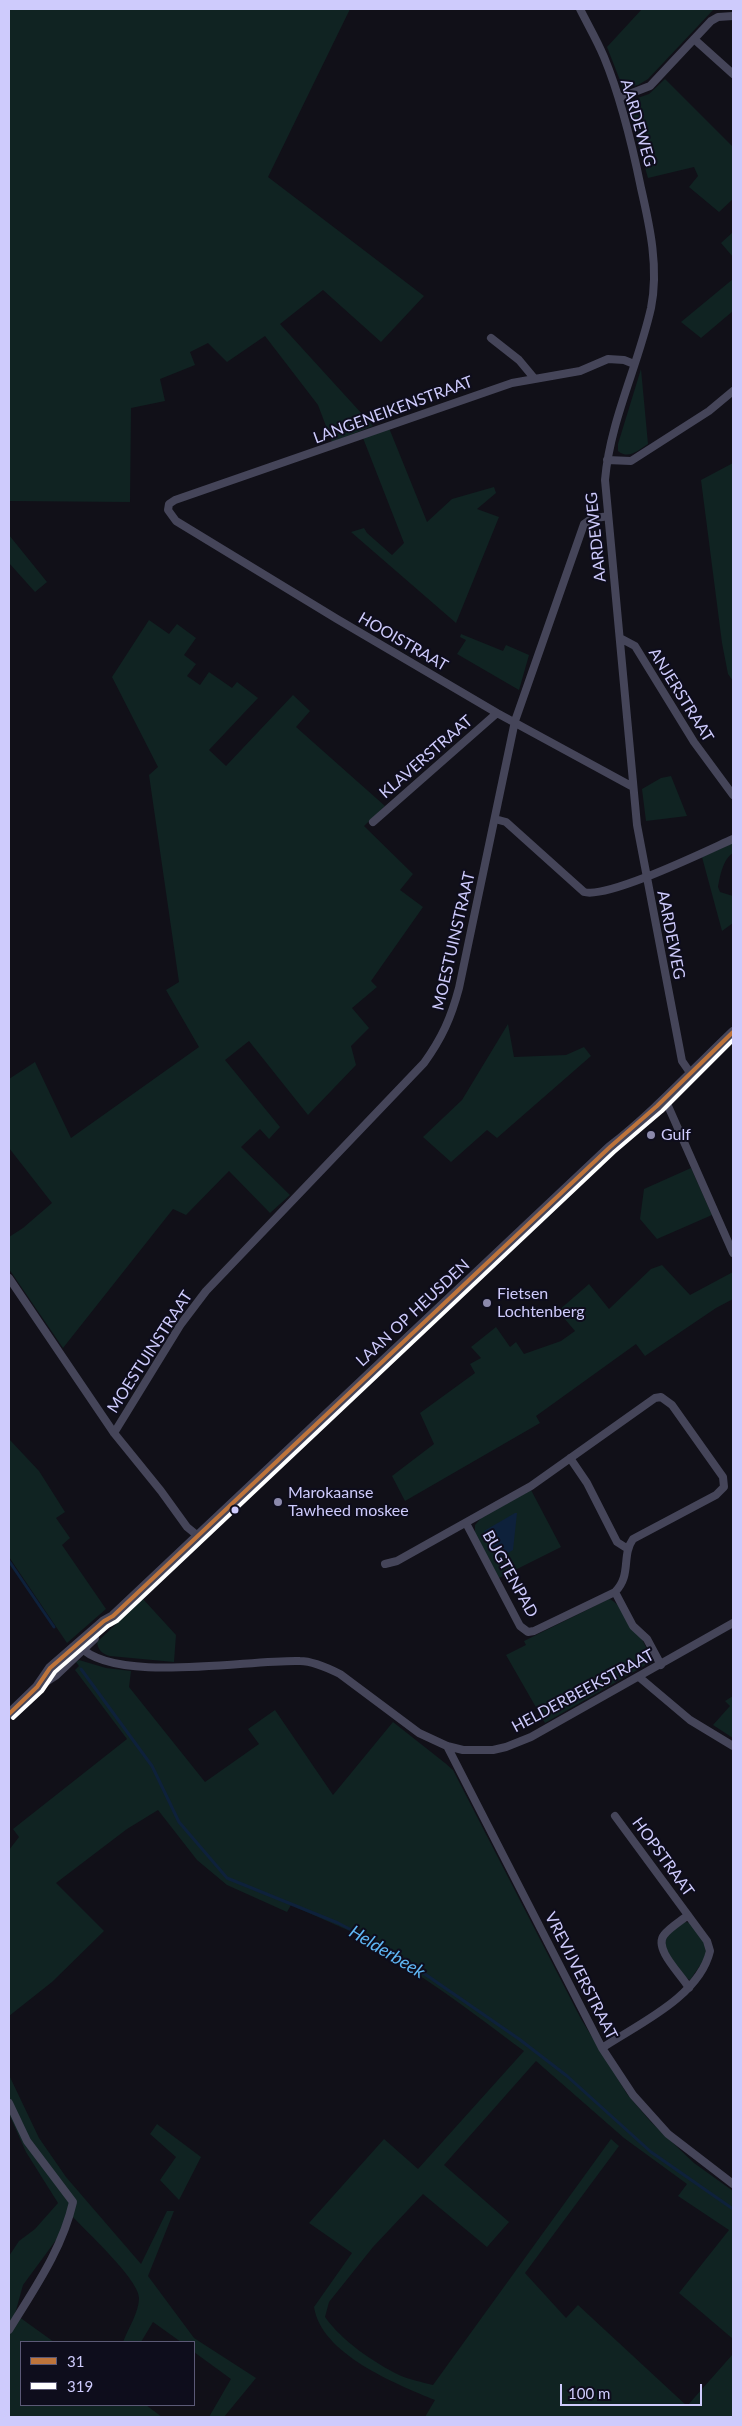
<!DOCTYPE html>
<style>
body{margin:0}
#map{position:relative;width:742px;height:2426px;overflow:hidden;background:#111018;font-family:Lato,sans-serif}
canvas{display:block}
.frame{position:absolute;inset:0;border:10px solid #cecbfc;pointer-events:none}
.legend{position:absolute;left:20px;top:2341px;width:175px;height:65px;box-sizing:border-box;background:#0e0d1c;border:1px solid #5b5976;margin:0;padding:6px 9px;list-style:none;font-size:15px;color:#cecbfc}
.legend li{display:flex;align-items:center;gap:10px;height:25px}
.legend b{width:25px;border:1px solid #5b5976}
.scale{position:absolute;left:560px;top:2384px;width:142px;height:22px;box-sizing:border-box;border:2px solid #cecbfc;border-top:0;padding-left:6px;font-size:15px;line-height:18px;white-space:nowrap;color:#cecbfc;-webkit-text-stroke:4px #0e0d1c;paint-order:stroke}
</style>
<div id="map">
<canvas width="742" height="2426"></canvas>
<div class="frame"></div>
<ul class="legend">
<li><b style="height:6px;background:#be743b"></b>31</li>
<li><b style="height:6px;background:#fff"></b>319</li>
</ul>
<div class="scale">100 m</div>
</div>
<script>
const context = document.querySelector('canvas').getContext('2d');
context.lineJoin = 'round';
function fillPath(path, color) {
  context.fillStyle = color;
  context.fill(path, 'evenodd');
}
function strokePath(path, color, width, dash) {
  context.strokeStyle = color;
  context.lineWidth = width;
  context.lineCap = dash ? 'butt' : 'round';
  context.setLineDash(dash || []);
  context.stroke(path);
}
function write(font, color, halo, rows, align = 'center') {
  context.font = font + ' Lato,sans-serif';
  context.lineWidth = 4;
  context.setLineDash([]);
  context.textBaseline = 'middle';
  context.strokeStyle = halo;
  context.fillStyle = color;
  for (const [text, x, y, turn = 0] of rows) {
    context.save();
    context.translate(x, y);
    context.rotate((+turn || 0) * Math.PI / 180);
    context.textAlign = isNaN(turn) ? turn : align;
    if (halo) context.strokeText(text, 0, 0);
    context.fillText(text, 0, 0);
    context.restore();
  }
}
const green = new Path2D(`
 M9 9H350L268 177 424 296 381 342 323 290 280 324 373 426 332 442 318 405 265 336 227 362 208 343 190 352 195 365 160 379 165 401 131 408 130 502 9 501Z
 M642 9H714L648 79 638 85 623 88 607 47Z
 M665 79 733 147V199L719 212 689 187 698 176 694 167 648 178 627 105 632 100 649 94Z
 M733 232V257L721 243Z
 M733 279V311L701 338 681 322Z
 M641 369 648 444C638 450 629 460 618 451V444Z
 M389 428 427 522 452 499 494 487 496 493 477 509 499 517 456 623 351 532 364 528 367 533 392 555 404 543 363 438Z
 M733 463V681L728 674 722 643 701 480Z
 M9 535 47 582 35 592 9 563Z
 M149 620 169 634 177 624 196 638 184 655 196 664 187 676 200 685 209 672 232 688 237 682 258 698 209 750 226 766 293 695 310 711 296 727 385 806 364 826 413 874 400 890 423 907 371 981 377 987 352 1008 369 1028 351 1046 356 1065 308 1115 249 1041 225 1060 280 1127 269 1139 260 1129 241 1147 290 1195 270 1213 229 1171 186 1215 173 1209 63 1348 9 1269V1237L23 1228 52 1203 9 1148V1079L35 1062 71 1138 199 1047 166 990 179 982 149 775 158 767 112 677Z
 M461 634 503 651 506 645 529 655 519 690 457 654 466 640 460 637Z
 M671 776 687 816 646 821 642 789 661 778Z
 M733 843V853C723 859 720 876 718 887L720 892 733 896V923L722 931 702 857Z
 M508 1024 514 1057 566 1055 584 1047 591 1056 497 1138 487 1130 451 1162 423 1137 462 1100Z
 M691 1168 712 1215 657 1239 640 1219 644 1189Z
 M662 1265 690 1295 733 1272V1299L716 1308 645 1356 636 1344 536 1416 540 1423 405 1501 392 1476 434 1444 420 1413 475 1373 470 1364 481 1358 471 1347 496 1327 510 1347 516 1342 524 1354 561 1341 575 1331 558 1311 589 1284 609 1309 651 1269Z
 M9 1439 39 1471 65 1512 56 1518 70 1538 62 1545 106 1609 67 1643 9 1557Z
 M531 1490 561 1547 499 1578 475 1533V1525L481 1518Z
 M143 1599 176 1635 174 1662 110 1656C102 1654 98 1650 97 1642Z
 M609 1599C620 1601 652 1650 650 1661L644 1666 545 1723 506 1655 526 1645 524 1641Z
 M79 1660 106 1668 131 1671 129 1687 205 1782 259 1744 248 1729 275 1710 333 1795 393 1722 445 1763 453 1770 581 2019 627 2094 651 2122 694 2163 733 2191V2339L679 2293 729 2230 678 2196 687 2184 624 2138 536 2061 444 2165 509 2222 487 2247 423 2194 373 2247 329 2302 325 2317C342 2341 373 2362 399 2375 410 2380 422 2382 433 2385L611 2139 619 2146 525 2273 566 2318 578 2305 687 2406 733 2354V2417H425L435 2400C396 2384 321 2354 314 2307L352 2253 309 2223 384 2139 418 2169 524 2051C471 2012 418 1969 359 1942L361 1936 291 1905 287 1912 227 1885 197 1860 158 1810 127 1829 56 1883 104 1931 52 1982 9 2016V1850L19 1837 13 1829 127 1739 75 1670 79 1666 76 1662Z
 M733 1696V1738L713 1725 730 1706 725 1701Z
 M685 1922 691 1923 706 1944 707 1955 690 1980C684 1977 680 1970 676 1965 659 1942 662 1938 685 1922Z
 M9 2075 39 2138 66 2177 141 2264 167 2211H174L148 2276 194 2338 256 2378 224 2417H209L231 2379 194 2352V2342H181L153 2322 141 2342H123C128 2329 139 2312 139 2298 140 2281 86 2231 73 2217L23 2285 15 2314 54 2342H21V2405H146L162 2417H9V2256L19 2241 35 2229 58 2203 26 2152 9 2114Z
 M157 2124 201 2157 179 2200 160 2180 176 2157 150 2134Z`);
const water = new Path2D(`
 M515 1513H517L513 1550 497 1559 484 1531Z`);
const stream = new Path2D(`
 M9 1561 54 1627
 M81 1669 152 1766 179 1822 227 1878 338 1923 390 1950 519 2039 567 2076 651 2152 733 2209`);
const minor = new Path2D(`
 M580 9C588 25 597 40 604 57 621 98 632 144 641 188 650 227 659 268 651 308 638 366 610 421 605 480L637 825 682 1061 691 1074
 M694 39 733 74
 M619 98 650 86 711 21 718 17 733 16
 M491 338 519 360 534 378
 M607 460 631 461 709 411 733 391
 M620 638 635 646 694 742 733 795
 M633 787 497 713 337 619 176 521 168 510 169 504 175 500 512 383 580 371 608 359 624 360 634 364
 M495 819 506 822 584 892C608 899 706 851 733 839
 M373 822 497 713
 M665 1099 733 1253
 M9 1278 114 1433 161 1491 187 1527 198 1536
 M114 1433 181 1324 206 1291 424 1063C442 1038 451 1018 459 988L515 721 584 524 591 519 608 516
 M570 1458 587 1483 617 1542 628 1549
 M385 1564 397 1561 531 1486 655 1398 661 1397 672 1405 723 1477 724 1487 716 1495 633 1539C621 1556 632 1575 615 1592L534 1631 528 1632 520 1626 466 1523
 M615 1592 633 1626 647 1639 661 1665
 M79 1646C115 1685 249 1659 300 1661 313 1661 328 1668 340 1674L419 1733 447 1746 463 1750H493L506 1747 531 1737 733 1623
 M639 1677 690 1720 733 1746
 M447 1746 602 2048 633 2095 668 2134 733 2184
 M688 1915C681 1921 670 1927 664 1935 653 1949 682 1975 689 1988
 M602 2048C638 2024 699 1997 710 1951L707 1941 615 1816
 M9 2103 27 2141 73 2202C62 2250 34 2289 9 2330`);
const tertiary = new Path2D(`
 M41 1684 55 1675 94 1638
 M9 1714 37 1687 50 1668 104 1621 113 1616 610 1147C654 1113 692 1071 733 1032`);
const bus1 = new Path2D(`
 M9 1714 37 1687 50 1668 104 1621 113 1616 610 1147 657 1106 733 1032`);
const bus2 = new Path2D(`
 M13 1718 42 1691 55 1672 108 1626 117 1621 614 1152 662 1111 733 1040`);
const markers = [
 [651,1135,5,"#8c8aac"],
 [487,1303,5,"#8c8aac"],
 [278,1502,5,"#8c8aac"],
 [235,1510,4.5,"#cecbfc"]
];
const streetNames = [
 ["AARDEWEG",638,123,74],
 ["LANGENEIKENSTRAAT",393,410,-20],
 ["AARDEWEG",596,537,-96],
 ["HOOISTRAAT",403,642,30],
 ["ANJERSTRAAT",681,695,58],
 ["KLAVERSTRAAT",426,757,-41],
 ["AARDEWEG",671,935,79],
 ["MOESTUINSTRAAT",454,941,-77],
 ["LAAN OP HEUSDEN",413,1313,-43],
 ["MOESTUINSTRAAT",150,1352,-57],
 ["BUGTENPAD",510,1574,61],
 ["HELDERBEEKSTRAAT",583,1691,-28],
 ["HOPSTRAAT",663,1857,54],
 ["VREVIJVERSTRAAT",581,1976,63]
];
const poiNames = [
 ["Gulf",661,1135],
 ["Fietsen",497,1294],
 ["Lochtenberg",497,1312],
 ["Marokaanse",288,1493],
 ["Tawheed moskee",288,1511]
];
const waterNames = [
 ["Helderbeek",387,1952,31]
];
fillPath(green, '#102322');
fillPath(water, '#0e213b');
strokePath(stream, '#0e213b', 3);
strokePath(minor, '#454559', 8);
strokePath(tertiary, '#454559', 10);
strokePath(bus1, '#be743b', 4);
strokePath(bus2, '#fff', 4);
for (const [x, y, r, color] of markers) {
  const dot = new Path2D();
  dot.arc(x, y, r, 0, 2 * Math.PI);
  context.fillStyle = color;
  context.fill(dot);
  strokePath(dot, '#0e0d1c', 2);
}
write('16px', '#cecbfc', '#0e0d1c', streetNames);
write('16px', '#cecbfc', '#0e0d1c', poiNames, 'left');
write('italic 18px', '#5fb7f5', '#0e0d1c', waterNames);
</script>
